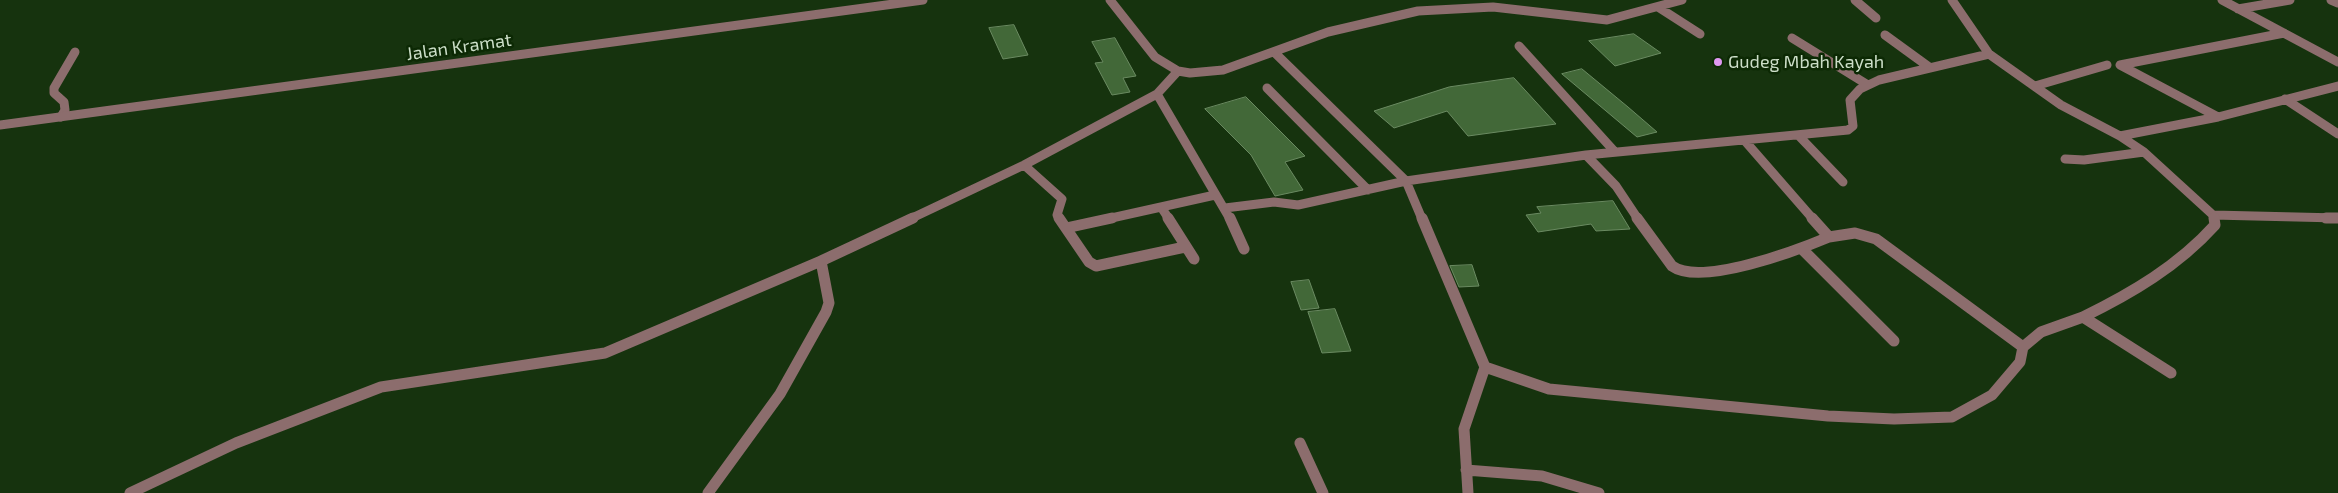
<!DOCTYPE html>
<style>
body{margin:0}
canvas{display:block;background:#16330e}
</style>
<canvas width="2338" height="493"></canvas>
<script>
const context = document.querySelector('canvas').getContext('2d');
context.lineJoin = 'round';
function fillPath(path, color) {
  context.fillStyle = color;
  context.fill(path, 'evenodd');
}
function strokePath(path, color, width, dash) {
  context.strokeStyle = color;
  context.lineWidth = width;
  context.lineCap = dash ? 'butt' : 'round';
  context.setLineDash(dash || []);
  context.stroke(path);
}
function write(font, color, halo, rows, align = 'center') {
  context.font = font + ' "Exo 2",sans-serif';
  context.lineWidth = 5;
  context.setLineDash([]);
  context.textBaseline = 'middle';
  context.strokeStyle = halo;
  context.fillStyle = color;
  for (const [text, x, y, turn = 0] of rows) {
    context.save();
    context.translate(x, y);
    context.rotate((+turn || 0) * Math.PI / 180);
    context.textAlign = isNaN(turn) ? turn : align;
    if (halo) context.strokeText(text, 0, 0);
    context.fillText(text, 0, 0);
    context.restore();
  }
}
const building = new Path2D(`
 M1014 25 1028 55 1003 59 989 28Z
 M1634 34 1661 53 1615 66 1589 41Z
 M1115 38 1136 76 1123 78 1130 92 1112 95 1095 63 1103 62 1092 42Z
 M1582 69 1628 107 1657 132 1637 137 1562 74Z
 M1514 78 1556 124 1468 136 1447 111 1394 128 1374 111 1449 87Z
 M1246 97 1305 156 1285 162 1303 190 1275 196 1251 155 1205 109Z
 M1613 201 1630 229 1596 231 1591 224 1538 232 1526 215 1541 213 1537 207Z
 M1472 265 1479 286 1459 287 1450 266Z
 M1309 280 1319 308 1301 310 1291 282Z
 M1335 309 1351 351 1322 353 1308 312Z`);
const lane = new Path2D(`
 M61 117 65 110 64 102 54 93V88L75 52`);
const streetFar1 = new Path2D(`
 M1110 0 1155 57 1178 71 1190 73 1223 70 1328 32 1418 11 1493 7 1607 20 1682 0
 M1855 0 1876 18
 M1952 0 1989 54 2061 105 2120 136 2144 152 2213 215 2214 219
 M2222 0 2338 62
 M2331 0 2338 3
 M1658 7 1700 34
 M2238 9 2290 0
 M1885 35 1929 67
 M1792 38 1868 85
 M1519 46 1615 152
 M1274 52 1406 181 1422 219
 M2035 86 2107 65
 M1267 88 1368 190
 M1157 94 1230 219
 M2285 99 2338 134
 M2218 117 2120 65 2284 33
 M0 125 923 0
 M1798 135 1843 182
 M2120 136 2218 117 2338 86
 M1745 141 1813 219
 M1586 155 1616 186 1638 219
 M2065 159 2084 160 2144 152
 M1024 165 1062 199 1057 215 1060 219
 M1161 207 1169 219
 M1225 208 1274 202 1298 205 1406 181 1586 155 1848 130 1853 126 1850 100 1860 89 1879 80 1989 54
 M2213 215 2338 218
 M910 219 1024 165 1157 94 1178 71
 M1107 219 1215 195`);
const street = new Path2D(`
 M1059 218 1089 262 1096 266 1185 247
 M1168 218 1194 259
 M1230 218 1244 249
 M1422 218 1485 367 1464 429 1468 493
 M1637 218 1672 266C1701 287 1798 250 1829 237L1812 218
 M2326 218H2338
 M1066 228 1112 218
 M1829 237 1855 233 1876 239 2023 347
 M1801 248 1894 341
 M1485 367 1549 389 1828 416 1894 419 1952 417 1992 395 2020 362 2023 347 2041 332 2083 317
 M2171 373 2083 317C2132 293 2178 266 2215 225L2214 218
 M1300 443 1323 493
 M1466 470 1542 476 1599 493
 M130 493 236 443 381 387 605 353 821 261
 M708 493 780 394 826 312 829 303 821 261 913 218`);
const markers = [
 [1718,62,5,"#df98f1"]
];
const streetNames = [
 ["Jalan Kramat",459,47,-8]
];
const poiNames = [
 ["Gudeg Mbah Kayah",1728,62]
];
fillPath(building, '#426838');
strokePath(building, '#6a8a61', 1);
strokePath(lane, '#8c6d6d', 9);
strokePath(streetFar1, '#8c6d6d', 9);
strokePath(street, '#8c6d6d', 11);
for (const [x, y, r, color] of markers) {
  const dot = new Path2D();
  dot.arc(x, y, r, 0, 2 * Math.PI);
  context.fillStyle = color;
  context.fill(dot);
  strokePath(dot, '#0c2904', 2);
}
write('18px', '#ccdec8', '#0c2904', streetNames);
write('18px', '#ccdec8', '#0c2904', poiNames, 'left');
</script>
